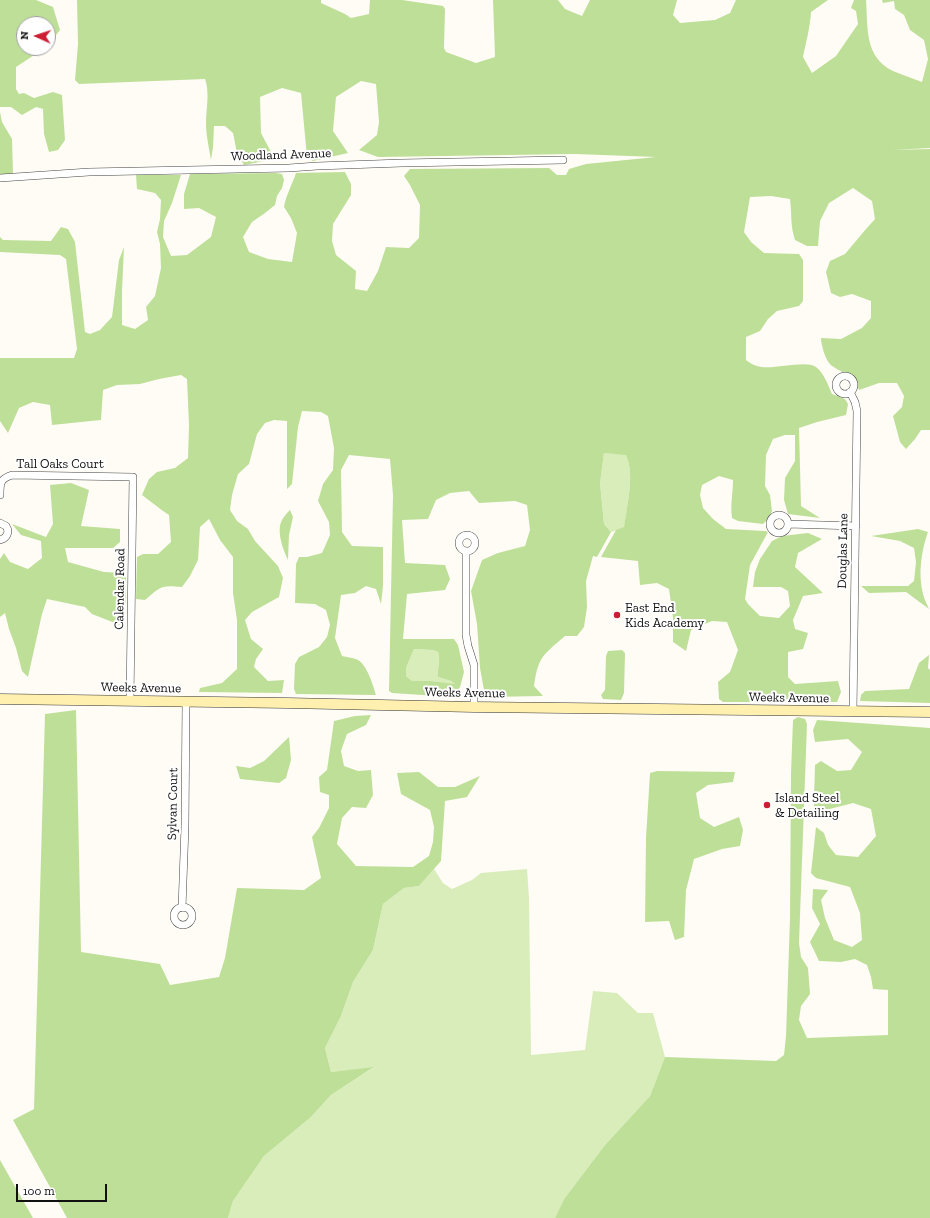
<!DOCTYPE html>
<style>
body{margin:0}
#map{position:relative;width:930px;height:1218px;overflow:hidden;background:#fffcf5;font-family:"Zilla Slab",serif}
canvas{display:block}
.north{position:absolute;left:16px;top:16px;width:40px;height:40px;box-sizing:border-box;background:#fff;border:1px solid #a0a0a0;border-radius:50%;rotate:273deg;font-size:11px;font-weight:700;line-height:16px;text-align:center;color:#111}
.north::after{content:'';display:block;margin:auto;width:14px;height:18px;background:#cc1d34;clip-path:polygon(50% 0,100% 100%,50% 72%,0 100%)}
.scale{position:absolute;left:16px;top:1184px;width:91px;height:18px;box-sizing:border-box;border:2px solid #111;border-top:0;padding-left:5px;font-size:12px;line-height:14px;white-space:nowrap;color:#111;-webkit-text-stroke:3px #fff;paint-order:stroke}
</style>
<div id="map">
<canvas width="930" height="1218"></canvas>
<div class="north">N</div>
<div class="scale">100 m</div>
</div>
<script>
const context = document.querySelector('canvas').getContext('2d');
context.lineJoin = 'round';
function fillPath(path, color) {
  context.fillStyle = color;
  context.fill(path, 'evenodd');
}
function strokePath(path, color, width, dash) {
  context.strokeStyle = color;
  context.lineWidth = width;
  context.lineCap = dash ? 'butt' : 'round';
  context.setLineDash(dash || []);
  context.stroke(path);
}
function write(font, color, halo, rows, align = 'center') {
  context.font = font + ' "Zilla Slab",serif';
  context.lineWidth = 4;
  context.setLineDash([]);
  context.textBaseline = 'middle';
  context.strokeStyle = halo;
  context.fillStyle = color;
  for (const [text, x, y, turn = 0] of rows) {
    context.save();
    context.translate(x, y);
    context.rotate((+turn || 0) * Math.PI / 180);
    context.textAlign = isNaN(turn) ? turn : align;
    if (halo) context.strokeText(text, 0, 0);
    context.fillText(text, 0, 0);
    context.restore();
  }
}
const green = new Path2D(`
 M604 453 626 454C635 474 627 506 624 528L611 532 604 524 600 482Z
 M414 649 433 650 438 652C441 660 437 669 438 677L451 681 456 685 431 681H412L406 676V668Z
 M434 869 443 883 452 889 472 880 481 873 527 869 529 898 531 1055 585 1050 593 991 617 993 638 1013H653L665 1057 650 1096 605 1145 564 1199 555 1218H228L233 1201 264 1156 311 1117 331 1095 373 1068 331 1072 325 1048 341 1016 353 982 373 950 383 904 404 888 419 886Z`);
const forest = new Path2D(`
 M0 0H36L53 7 60 30 48 45V24H24V48H45L16 67V89L19 94 24 93 34 98 53 92 62 95 65 140 58 150 49 152 44 134 43 109 36 107 22 115 11 107H0Z
 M77 0H321V3L345 14 351 18 369 14 370 0H402L443 6 445 9 444 48 446 52 476 63 495 57 493 0H558L565 9 582 16 590 0H677L673 15 680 23 715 20 730 13 736 0H828L811 12C810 28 806 42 803 57L812 73 836 56 858 24 856 11 851 8 854 0H866C868 27 864 57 893 71 902 75 912 78 922 82L928 59 924 40 910 30 904 15 895 9 894 1 883 3 882 0H930V148L892 150 930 149V430H921L915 439 906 449 900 442 893 416 902 407 904 396 897 383H879L859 390C854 372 848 376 835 368 833 366 831 366 830 364 825 359 821 344 821 338L841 339 862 328 871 318V301L852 294 840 297 831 293 826 272 830 261 845 254 866 229 875 219 872 201 853 188 829 203 820 221 818 246H807L795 240C790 225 792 214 790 199L771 196 750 197 744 232 751 242 764 253 799 254 803 260V301L799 306 777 311 768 319 760 331 746 337V360C749 362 753 365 757 366 771 371 805 359 816 367 824 373 828 385 832 394L845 399 848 404 846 415 817 422 799 428 801 506 820 518 788 514 784 500 785 478 795 461V435H785L773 439 766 455 765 486 770 495 772 511 769 518 763 524 738 521 732 518C730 505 733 493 733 480L719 476 702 485 700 495 703 508 713 519 726 529 765 531 768 532 750 565 745 599 748 604 760 616 779 618 790 606 788 591 781 587H753L755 572 760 559 772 541 782 536 808 533 822 539 798 553 795 567 823 593 803 596 793 620 795 629 808 633 803 649 788 652V677L795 684 838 681 841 692 837 702H723L719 699 718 682 730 672 738 650 727 622 712 621 691 630 686 651 673 642V618L669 589 657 583 640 585 638 561 601 557 616 530 624 527C627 506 635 474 626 455L604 453 600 483 604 524 611 532 597 557 593 556 586 581 587 607 584 627 577 636H565C556 644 543 653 539 664 536 671 535 679 534 686L543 696 488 697 484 690 480 668 477 624 471 591 482 560 498 553 525 546 530 530 527 505 515 501 479 503 469 491 450 493 436 500 428 519 402 520 405 563 445 565 450 579 445 590 407 594 403 639H454L458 645 464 672 460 687 453 697 392 693 389 691 393 495 390 459 349 455 341 470 342 532 352 546 383 547V586L381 604 376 589 366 586 355 593 341 595 335 638 342 656C347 657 354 658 358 660 367 665 373 685 376 695L296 694 294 689 295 664 299 657 319 647 327 637 330 625 326 610 315 604 295 603 296 564 299 557H307L322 553 330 535 329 522 318 501 323 484 333 470 334 448 328 416 321 412 302 411 298 427 292 484 287 489V421L274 420 265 423 257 434 249 464 238 474 232 495 230 510 237 521 248 529 255 541 278 566 283 578 279 597 252 612 245 620 251 639 263 649 256 659 254 667 268 681 284 680 282 693 199 692 200 688 222 683 237 669V620L233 593V557L220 540 209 519 200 527 198 560 190 576 182 587C161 585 161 586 145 600L136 599 137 557 143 554H158L171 542 169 515 163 511 142 495 149 479 157 472 175 468 188 458 189 425 187 379 181 375 159 379 140 384 117 385 103 390 101 420 52 425 50 405 33 402 19 408 8 433 0 421V358H74L77 349 66 259 60 255 0 252V237L3 240 51 241 61 227 68 229 75 242 85 332 90 334 100 330 112 317 119 260 124 247 122 291V325L135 329 148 320 146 307 155 296 161 268 160 244 157 232 160 219 161 200 155 193 137 189 136 175H181L172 203 164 221 163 237 171 256 187 255 211 237 216 217 199 208 184 209V194L190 174 276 173 282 174 284 180 282 188 277 196 275 205 265 213 252 222 243 237 249 252 268 259 292 262 297 233 291 218 284 207C286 195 292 185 296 173L345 172 351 184V195L333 224 332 241 336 255 356 271 355 289 367 291 378 271 386 247 409 248 419 238 420 205 410 185 404 176 410 169 549 168 557 175H566L569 169 586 164 656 157 575 154 378 157 359 150 377 135 379 122 376 84 361 81 336 97 333 131 348 153 313 161 307 157 301 93 282 88 260 97 261 133 271 152 264 161 244 165 237 153 233 133 225 126H214L213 147 211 160C209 148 206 135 206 123 206 109 210 93 205 79L79 84 75 80 78 44ZM414 649 433 650 438 652C441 660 437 669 438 677L451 681 455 684 431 681H412L406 676V668Z
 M0 112 2 122 12 139 13 174H0Z
 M71 483 89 490 81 526 120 529V542L113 548H65L68 562 104 572 126 573V602L120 625 92 614 85 607 47 599 42 614 28 677 22 671 16 648 9 629 5 613 0 617V559L4 553 10 562 28 569 42 558 41 541 21 535 12 524 46 537 53 524 50 485Z
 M290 510 293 517 289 535 288 560C283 549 276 531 282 520 284 516 287 513 290 510Z
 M918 529 928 532C921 552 918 574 923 594 924 599 927 604 929 609L906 592 869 593 861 586H908L914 581 916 562 914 548 900 541 871 536Z
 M622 650 625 653 624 693 621 700 603 699 601 695 605 690 606 656 608 651Z
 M929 655 928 668 930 670V703L860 701 861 695 865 691 909 689 919 663Z
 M76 710 81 952 160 964 170 985 219 977 225 958 237 888 304 890 321 878 312 837 319 828 329 808V795L320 792 319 777 327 770 334 721 355 716 371 715 366 725 347 734 341 751 344 766 358 771 371 770 373 795 366 808 352 807 342 818 337 844 356 866 413 867 429 856 433 842 434 827 430 810 401 794 397 773 419 772 438 787H455L480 776 467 797 445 801 441 861 419 886 404 888 383 904 373 950 353 982 341 1016 325 1048 331 1072 374 1067 331 1095 311 1117 264 1156 233 1201 228 1218H67L13 1120 34 1109 45 714Z
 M798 717 805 719 807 724 799 943 801 957 808 968 810 994 801 1006 799 1020 807 1038 888 1035V990L873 989 871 977 867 965 855 959 841 962 819 961 810 942 820 924 812 908 813 889 828 890 821 900 825 918 834 940 852 947 862 940 860 913 850 887 816 878 811 873 816 827 824 833 828 845 836 855 858 857 876 836 871 809 853 803 814 813V797L815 765 821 761 837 771 851 770 862 752 848 739 815 742 813 730 817 720 930 728V1218H555L564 1199 605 1145 650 1096 665 1057 776 1061 784 1055 786 1036 790 918 791 773 793 720Z
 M289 737 291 760 286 778 279 783 240 779 236 766 250 768 264 761Z
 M657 771 735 772 733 782 708 785 696 793 700 818 714 827 739 817 743 830 740 846 722 849 694 859 686 890 684 937 675 940 669 921 645 922 646 838 650 773Z
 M0 1160 33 1218H0Z`);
const street = new Path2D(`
 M0 178 89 172 289 168 317 166 402 163 563 160
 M836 385a9 9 0 1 1 18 0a9 9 0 1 1-18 0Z
 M850 392 855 402 857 411 853 712
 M0 495C0 483 0 479 12 475L133 477 130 701
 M770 524a9 9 0 1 1 18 0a9 9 0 1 1-18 0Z
 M0 523 6 526C10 532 7 538 0 540
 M788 524 856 526
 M459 543a8 8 0 1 1 16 0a8 8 0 1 1-16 0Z
 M466 551V635L468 646 474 665V707
 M174 916a9 9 0 1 1 18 0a9 9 0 1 1-18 0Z
 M182 908 185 826 186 701`);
const secondary = new Path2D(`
 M0 699 287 703 474 707 930 712`);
const markers = [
 [617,615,4,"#cc1d34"],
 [767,805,4,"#cc1d34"]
];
const streetNames = [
 ["Woodland Avenue",281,155,-2],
 ["Tall Oaks Court",60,464],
 ["Douglas Lane",843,551,-89],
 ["Calendar Road",120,589,-89],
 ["Weeks Avenue",141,688,1],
 ["Weeks Avenue",465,693,1],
 ["Weeks Avenue",789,698,1],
 ["Sylvan Court",173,804,-89]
];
const poiNames = [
 ["East End",625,608],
 ["Kids Academy",625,623],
 ["Island Steel",775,798],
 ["& Detailing",775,813]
];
fillPath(green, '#d9edba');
fillPath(forest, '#bedf98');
strokePath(street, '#444', 8);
strokePath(secondary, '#333', 11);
strokePath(street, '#fff', 7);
strokePath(secondary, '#fff0b0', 10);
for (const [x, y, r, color] of markers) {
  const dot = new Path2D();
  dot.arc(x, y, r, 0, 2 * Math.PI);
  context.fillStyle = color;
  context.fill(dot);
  strokePath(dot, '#fff', 1.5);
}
write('13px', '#111', '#fff', streetNames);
write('13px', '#111', '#fff', poiNames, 'left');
</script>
